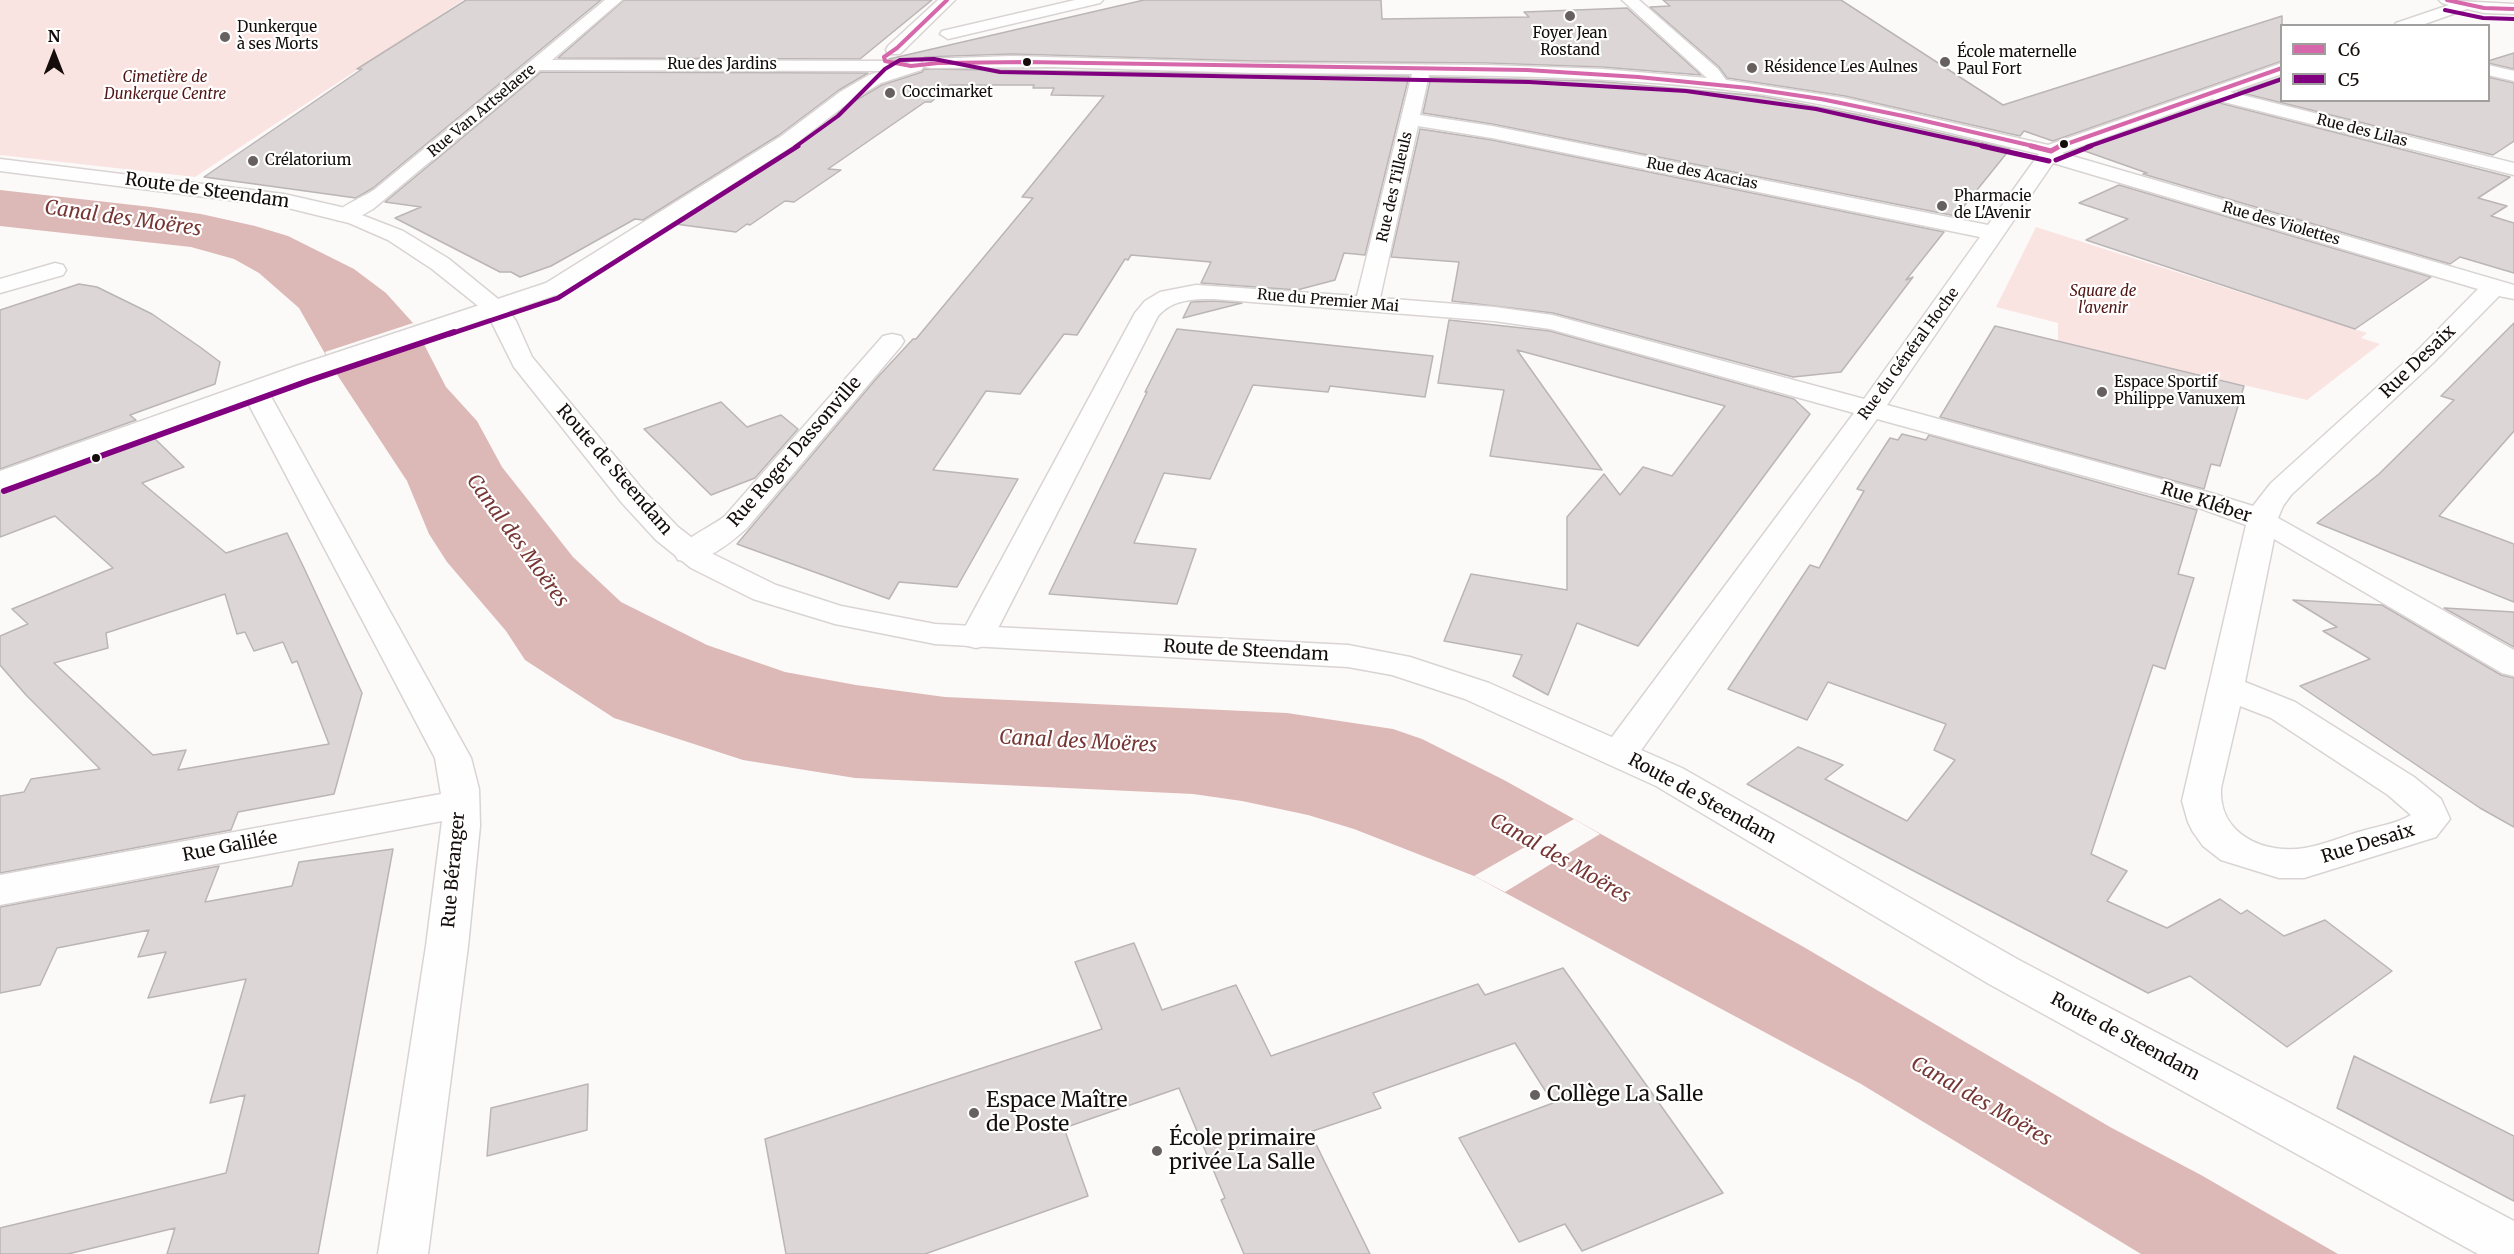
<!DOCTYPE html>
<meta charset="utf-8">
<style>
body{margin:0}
#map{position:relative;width:2514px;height:1254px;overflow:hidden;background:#fcf9f9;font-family:Merriweather,serif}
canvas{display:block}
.legend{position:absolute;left:2280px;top:24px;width:210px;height:78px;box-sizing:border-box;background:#fff;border:2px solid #a19e9e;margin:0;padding:8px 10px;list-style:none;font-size:18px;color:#150d0c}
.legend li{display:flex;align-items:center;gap:12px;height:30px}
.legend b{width:30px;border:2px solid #a19e9e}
.north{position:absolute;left:24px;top:24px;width:60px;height:60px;-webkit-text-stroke:4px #fff;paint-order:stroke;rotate:0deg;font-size:16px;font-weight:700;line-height:24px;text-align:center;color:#150d0c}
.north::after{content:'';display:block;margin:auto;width:21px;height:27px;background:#150d0c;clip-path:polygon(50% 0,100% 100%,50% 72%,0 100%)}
</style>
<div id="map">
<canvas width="2514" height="1254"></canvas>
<ul class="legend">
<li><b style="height:8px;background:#d767ab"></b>C6</li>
<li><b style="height:8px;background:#81007f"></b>C5</li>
</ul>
<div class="north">N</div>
</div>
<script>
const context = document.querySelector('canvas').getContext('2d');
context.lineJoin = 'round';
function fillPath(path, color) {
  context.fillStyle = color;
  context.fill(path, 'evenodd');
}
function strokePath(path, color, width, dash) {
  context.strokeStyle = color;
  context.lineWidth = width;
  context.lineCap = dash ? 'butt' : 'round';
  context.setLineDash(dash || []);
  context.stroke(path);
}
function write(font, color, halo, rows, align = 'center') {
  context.font = font + ' Merriweather,serif';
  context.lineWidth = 4.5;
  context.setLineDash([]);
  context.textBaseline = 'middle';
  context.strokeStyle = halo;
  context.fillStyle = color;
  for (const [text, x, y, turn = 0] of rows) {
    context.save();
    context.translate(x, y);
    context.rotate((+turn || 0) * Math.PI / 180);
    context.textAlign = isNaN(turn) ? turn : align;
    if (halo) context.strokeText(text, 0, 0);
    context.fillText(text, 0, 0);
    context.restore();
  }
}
const green = new Path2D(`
 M0 0H463L195 177 0 155Z
 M2036 227 2367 333 2361 338 2380 344 2307 400 2058 341V323L1996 307Z`);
const water = new Path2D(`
 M0 190 151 207 201 214 255 226 288 236 354 269 386 293 413 323 446 387 477 421 502 467 573 557 621 602 707 645 785 672 856 685 945 697 1287 713 1393 729 1422 739 1504 780 1802 946 2110 1127 2201 1175 2338 1254H2141L1861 1084 1474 876 1354 829 1308 815 1242 801 1193 794 855 778 743 760 614 718 525 660 506 631 447 562 429 534 407 481 336 373 299 308 259 273 234 259 191 247 0 226Z`);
const pier = new Path2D(`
 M413 323 424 342 336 373 325 352Z
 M1574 819 1600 834 1505 892 1474 876Z`);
const building = new Path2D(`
 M466 0H601L373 188 356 198 204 177 362 69H357Z
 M624 0H932L860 59 558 58Z
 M1144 0H1381L1382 19 1529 17 1524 12 1627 8 1701 75 1602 67 1486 63 1254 61 1012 54 925 57 922 60 903 62 889 59Z
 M1663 0H1841L2003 105 2282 16V61L2053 141 2024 131 2020 136 1845 96 1727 78 1719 67 1650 7 1670 6Z
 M2514 53V69L2488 63V61Z
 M924 69 1409 76 1365 255 1344 253 1335 280 1297 290 1201 283 1211 262 1131 255 1128 260 1125 259 1077 335 1064 334 1020 394 986 391 933 470 1018 479 957 587 899 582 889 599 737 544 876 379 913 339H916L1033 198 1022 197 1104 96 1051 95 1054 88H1033L1034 85H950L931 102H925L828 169 841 170 794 202 785 201 750 225 747 224 736 232 675 224 795 147 853 102 882 85 922 72Z
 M541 72 868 73 839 90 779 135 643 220 635 219 551 266 520 277 511 272H500L395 218 421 207 385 202Z
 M1431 77 1595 81 1760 96 1865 116 2010 149 1956 216 1492 124 1423 113Z
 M2282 77V100H2488V77L2514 83V141L2493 155 2238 92Z
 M2212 101 2510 177 2478 198 2507 206 2491 216 2514 223V273L2460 257 2450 264 2143 174 2147 173 2079 149Z
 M1420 129 1492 140 1944 232 1906 280 1913 277 1841 372 1793 377 1553 313 1452 301 1459 262 1391 257Z
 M2119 185 2431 277 2355 329 2086 240 2128 219 2079 203Z
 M79 284 97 287 152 314 200 347 220 362 215 384 130 415 136 420 0 469V310Z
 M1214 301 1242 303 1183 318 1191 302Z
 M1449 320 1550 331 1794 399 1810 414 1638 646 1577 623 1548 695 1513 676 1522 655 1444 641 1471 574 1567 590V517L1604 474 1620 495 1643 467 1672 476 1725 406 1517 350 1602 470 1490 456 1504 390 1438 383Z
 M2514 323V431L2439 516 2514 544V602L2317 523 2379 474 2454 400 2441 396Z
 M1995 326 2244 386 2220 466 2211 464 2204 489 1940 417Z
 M1177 329 1433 356 1425 397 1330 386 1328 392 1253 385 1210 479 1164 473 1134 543 1196 549 1177 604 1049 594 1147 392H1145Z
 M721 402 747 427 781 415 798 429 755 478 711 495 644 429Z
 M1902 434 1926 440 1929 435 2197 510 2178 574 2194 578 2165 669 2153 665 2091 854 2127 871 2107 901 2167 928 2220 899 2241 914 2247 910 2284 936 2325 920 2392 971 2287 1047 2190 976 2148 993 1747 784 1798 747 1843 765 1825 779 1907 821 1955 760 1934 750 1946 724 1828 682 1807 720 1728 689 1810 565 1819 568 1864 491 1857 489 1890 438 1898 440Z
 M153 437 184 467 142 483 226 553 287 533 304 568 362 693 334 794 238 812 231 830 0 873V796L24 792 31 779 100 769 26 695 0 665V636L28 624 12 609 113 568 55 516 0 537V492ZM225 594 237 634 245 632 254 651 283 642 292 663 297 661 329 744 178 770 186 750 153 755 54 663 108 648 106 633Z
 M2293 600 2382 605 2501 675 2514 678V827L2480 808 2300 686 2370 659 2323 631 2337 627Z
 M2444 608 2514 612V647Z
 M393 849 318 1254H167L175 1228 68 1254H0V1228L226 1173 245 1095 210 1103 246 979 148 998 166 952 138 957 149 930 57 948 40 985 0 993V907L219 866 205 902 292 886 299 862Z
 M1134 943 1162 1010 1236 985 1271 1056 1478 984 1485 995 1563 968 1723 1193 1582 1251 1565 1224 1519 1242 1459 1138 1553 1103 1515 1043 1373 1093 1381 1108 1310 1132 1370 1254H1244L1221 1200 1225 1198 1179 1088 1064 1128 1088 1196 925 1254H786L765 1139 1102 1029 1075 962Z
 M2354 1056 2514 1136V1201L2337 1108Z
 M588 1084 587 1130 487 1156 491 1108Z`);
const street = new Path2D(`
 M605 0H622L552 60 896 61 903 64 915 61 921 62 924 66 921 70 881 83 852 100 794 145 562 293 269 393 471 758 479 789 480 826 468 946 428 1254H378L426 946 442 821 0 905V875L441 794 435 758 247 401 0 490V471L296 366 546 283 780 137 840 92 869 75 882 71 540 70 373 209C362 215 351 223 337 220L334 215C341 206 363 197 374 190Z
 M938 0H955L900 54H888L886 50 888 46Z
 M1075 0H1103L1100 3 948 39 940 34 942 31Z
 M1622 0H1639L1718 69 1726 80 1844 98 2048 145 2282 63V74L2230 92 2514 163V175L2212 99 2062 153 2514 285V299L2499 296 2434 362 2291 495 2283 506 2278 518 2514 650V676L2502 673 2274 539 2245 682 2295 702 2414 777 2441 799 2450 819 2436 837 2304 878H2279L2221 860 2203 846 2193 832 2188 822 2182 801 2246 525 2191 505 1877 419 1632 763 1619 766 1606 763 1601 754 1606 745 1854 413 1550 329 1494 321 1214 299C1193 299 1173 299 1158 316L993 638 988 645 976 648 964 645 959 638 1135 313 1145 301 1160 292 1196 285 1357 296 1412 74 1254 73 1052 67 931 68 925 67 922 63 925 59 1012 56 1254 63 1486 65 1602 69 1707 78ZM1429 75C1540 76 1650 79 1760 94 1854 108 1946 132 2039 154L1988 225 1492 126 1420 115ZM1418 126 1492 138 1980 237 1864 399 1552 315 1494 307 1380 298ZM2053 163 2478 289 2416 352 2271 483 2253 506 2211 493 1887 405ZM2240 706 2271 718 2388 795 2411 815C2397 824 2378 826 2362 831 2344 836 2324 845 2305 848 2264 855 2218 834 2221 788Z
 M2439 0 2514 4V14L2484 13 2467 9 2419 26H2394L2396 23 2449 5 2442 3Z
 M2488 65 2514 71V81L2488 75Z
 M55 263 63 265 66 270 63 275 0 293V279Z
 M892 334 901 336 904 341 901 346 747 528C729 544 703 566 678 560L674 553C685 537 710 528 725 516L883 336Z`);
const secondary = new Path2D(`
 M0 159 284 194 341 207 403 231 449 259 503 303 516 321 532 357 643 490 678 527 713 554 776 585 841 606 935 624 1348 645 1410 657 1489 683 1682 768 2019 960 2514 1221V1254H2478L1989 984 1656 786 1465 699 1392 675 1348 667 935 644 835 624 753 599 691 568 656 540 622 503 514 367 487 313 432 269 388 240 349 223 284 207 0 171Z`);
const bus1Far1 = new Path2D(`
 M2447 0 2484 8 2514 9
 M884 57 885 61 911 66 938 63 1026 62 1527 70 1638 77 1748 88 1821 99 1908 117 2037 147
 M884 57 897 48 947 0
 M2058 147 2282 68`);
const bus1 = new Path2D(`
 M2031 146 2051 151
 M2051 151 2060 146`);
const bus2Far2 = new Path2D(`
 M2445 10 2483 18 2514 19
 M795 147 838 116 885 69 900 60 934 59 1000 72 1529 82 1686 91 1816 109 1988 147
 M2087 147 2282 79`);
const bus2Far1 = new Path2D(`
 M1982 146 2049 161
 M2056 160 2091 146
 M450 334 558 298 798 146`);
const bus2 = new Path2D(`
 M4 491 308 381 454 332`);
const markers = [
 [1570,16,6,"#66605f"],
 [225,37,6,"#66605f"],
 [1027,62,5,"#150d0c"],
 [1945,62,6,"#66605f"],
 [1752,68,6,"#66605f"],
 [890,93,6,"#66605f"],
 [2064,144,5,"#150d0c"],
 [253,161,6,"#66605f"],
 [1942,206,6,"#66605f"],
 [2102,392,6,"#66605f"],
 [96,458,5,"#150d0c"],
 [1535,1095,6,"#66605f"],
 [974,1113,6,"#66605f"],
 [1157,1151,6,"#66605f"]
];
const farPoinames = [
 ["Dunkerque",237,28],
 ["à ses Morts",237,45],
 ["Foyer Jean",1570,34,"center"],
 ["Rostand",1570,51,"center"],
 ["École maternelle",1957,53],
 ["Paul Fort",1957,70],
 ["Résidence Les Aulnes",1764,68],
 ["Coccimarket",902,93],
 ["Crélatorium",265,161],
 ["Pharmacie",1954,197],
 ["de L'Avenir",1954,214],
 ["Espace Sportif",2114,383],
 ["Philippe Vanuxem",2114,400]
];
const farStreetnames = [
 ["Rue des Jardins",722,65],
 ["Rue Van Artselaere",482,111,-40],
 ["Rue des Lilas",2362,131,14],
 ["Rue des Acacias",1702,174,11],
 ["Rue des Tilleuls",1395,187,-77],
 ["Rue des Violettes",2281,224,16],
 ["Rue du Premier Mai",1328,301,5],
 ["Rue du Général Hoche",1909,354,-54]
];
const farParknames = [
 ["Cimetière de",165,78],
 ["Dunkerque Centre",165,95],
 ["Square de",2103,292],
 ["l'avenir",2103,309]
];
const streetNames = [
 ["Route de Steendam",207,191,8],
 ["Rue Desaix",2418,362,-44],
 ["Rue Roger Dassonville",795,452,-49],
 ["Route de Steendam",614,470,49],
 ["Rue Kléber",2206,503,18],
 ["Route de Steendam",1246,651,3],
 ["Route de Steendam",1702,799,29],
 ["Rue Desaix",2368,844,-17],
 ["Rue Galilée",230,847,-11],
 ["Rue Béranger",454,870,-85],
 ["Route de Steendam",2125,1037,28]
];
const waterNames = [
 ["Canal des Moëres",123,219,8],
 ["Canal des Moëres",517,541,54],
 ["Canal des Moëres",1078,742,3],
 ["Canal des Moëres",1560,859,30],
 ["Canal des Moëres",1981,1102,30]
];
const nearPoinames = [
 ["Collège La Salle",1547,1095],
 ["Espace Maître",986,1101],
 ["de Poste",986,1125],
 ["École primaire",1169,1139],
 ["privée La Salle",1169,1163]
];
fillPath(green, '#fae4e2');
fillPath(water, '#dcb9b6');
fillPath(pier, '#fcf9f9');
fillPath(building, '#ddd6d6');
strokePath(building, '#bbb5b5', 1.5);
strokePath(street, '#d9d4d3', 3);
strokePath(secondary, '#d9d4d3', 3);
fillPath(street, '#fffefe');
fillPath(secondary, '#fffefe');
strokePath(bus1Far1, '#d767ab', 4);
strokePath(bus1, '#d767ab', 5);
strokePath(bus2Far2, '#81007f', 4);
strokePath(bus2Far1, '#81007f', 5);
strokePath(bus2, '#81007f', 6);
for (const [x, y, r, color] of markers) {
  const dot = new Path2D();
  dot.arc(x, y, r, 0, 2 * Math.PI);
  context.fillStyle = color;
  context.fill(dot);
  strokePath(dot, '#fff', 2);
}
write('15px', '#150d0c', '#fff', farPoinames, 'left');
write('15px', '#150d0c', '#fff', farStreetnames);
write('italic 15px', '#501514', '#fff', farParknames);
write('18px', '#150d0c', '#fff', streetNames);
write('italic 20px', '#763734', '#fff', waterNames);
write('21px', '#150d0c', '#fff', nearPoinames, 'left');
</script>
